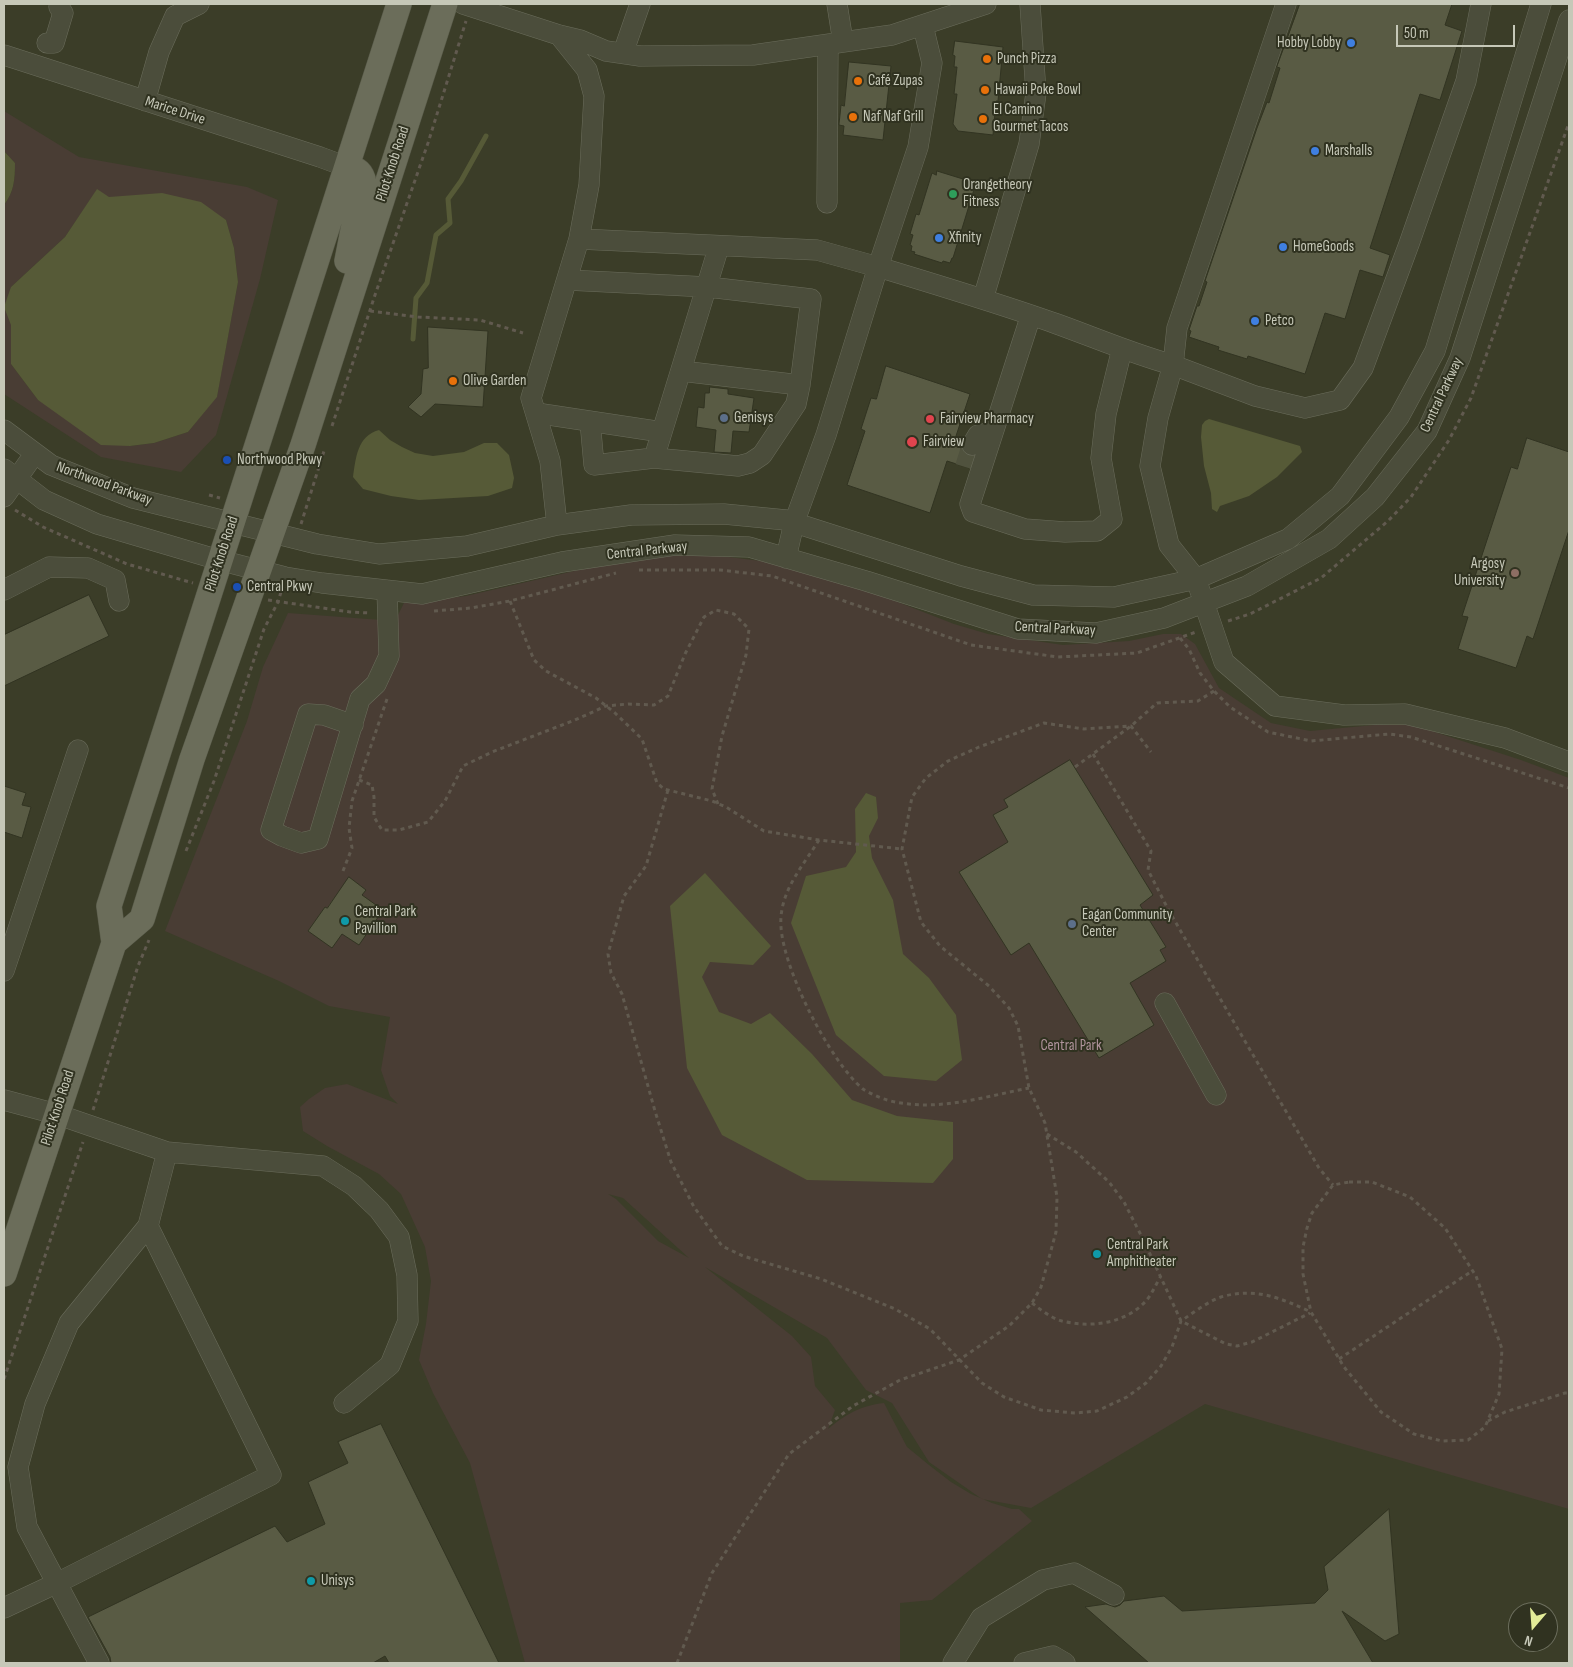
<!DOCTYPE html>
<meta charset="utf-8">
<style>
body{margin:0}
#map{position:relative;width:1573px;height:1667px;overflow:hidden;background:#3b3d28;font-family:"Sofia Sans Condensed",sans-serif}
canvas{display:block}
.frame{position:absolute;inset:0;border:5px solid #c6c8b8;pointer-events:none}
.north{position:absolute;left:1508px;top:1602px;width:50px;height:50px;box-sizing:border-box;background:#303220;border:1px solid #6c6e5d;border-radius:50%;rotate:198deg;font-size:14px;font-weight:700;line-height:20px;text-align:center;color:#c6c8b8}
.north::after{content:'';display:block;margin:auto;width:18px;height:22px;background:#e3ec98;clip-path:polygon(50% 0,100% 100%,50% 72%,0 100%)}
.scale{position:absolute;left:1396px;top:25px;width:119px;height:22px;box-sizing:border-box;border:2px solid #c6c8b8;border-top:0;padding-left:6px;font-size:15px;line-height:18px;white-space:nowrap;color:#c6c8b8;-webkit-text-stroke:4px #303220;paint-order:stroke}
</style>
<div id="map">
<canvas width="1573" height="1667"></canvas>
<div class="frame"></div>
<div class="north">N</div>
<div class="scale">50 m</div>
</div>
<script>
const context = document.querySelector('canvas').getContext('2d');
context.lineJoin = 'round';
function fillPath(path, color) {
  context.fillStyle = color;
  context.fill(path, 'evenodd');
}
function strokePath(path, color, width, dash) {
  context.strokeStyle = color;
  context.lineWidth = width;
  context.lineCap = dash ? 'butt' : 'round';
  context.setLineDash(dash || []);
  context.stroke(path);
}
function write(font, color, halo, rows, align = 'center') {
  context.font = font + ' "Sofia Sans Condensed",sans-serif';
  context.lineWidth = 4;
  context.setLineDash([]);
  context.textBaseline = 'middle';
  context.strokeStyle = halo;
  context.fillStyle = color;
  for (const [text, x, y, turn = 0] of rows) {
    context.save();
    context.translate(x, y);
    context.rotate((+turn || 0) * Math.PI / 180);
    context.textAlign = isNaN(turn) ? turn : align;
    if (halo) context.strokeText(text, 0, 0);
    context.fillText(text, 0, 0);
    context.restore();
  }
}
const green = new Path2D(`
 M4 111 79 157 247 187 278 200 260 279 216 435 181 472 101 457 4 394V205C14 192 15 179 15 163L4 151ZM97 190 109 198 129 197 226 220 234 248 238 282 217 396 188 432 154 443 130 446 38 400 11 364V287L65 237Z
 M705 554 777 563 872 592 954 624 988 634 1063 645 1129 641 1163 634H1181L1195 644 1219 688 1271 723 1310 731 1374 725H1413L1521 760 1569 778V1509L1205 1404 1031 1508 982 1499 929 1462 892 1403 866 1390 827 1338 705 1267 792 1336 811 1357 815 1386 835 1410 828 1429C846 1414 860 1406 884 1403L907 1447 929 1465 951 1482 971 1494 992 1503 1012 1509H1019L1032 1521 932 1600 900 1603V1663H525L470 1463 433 1393 419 1360 426 1324 431 1281 425 1247 401 1194 379 1174 327 1146 303 1131 300 1107 309 1099 325 1088 347 1084 398 1104 390 1096 381 1070 390 1017 329 1006 279 981 165 931 247 721 263 667 288 613 395 621 404 603 466 596 635 557ZM608 1194 623 1198 689 1258 658 1241 616 1199Z`);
const water = new Path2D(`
 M4 151 15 163C15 179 14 192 4 205Z
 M97 189 109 197 162 193 201 202 226 220 234 248 238 282 217 397 188 432 154 443 130 446 101 445 38 400 11 364V325L4 307 11 287 65 237Z
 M1209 419 1300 446 1302 452 1277 477 1249 496 1220 506 1217 512 1212 509 1211 493 1204 466 1201 437 1202 425 1205 421Z
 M379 430 390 440 402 447 415 453 433 456 464 452 484 443H497L509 455 514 478 512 488 488 496 419 500 391 496 363 489 353 477C356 458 357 436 379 430Z
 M866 793 876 797 878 818 869 836 872 858 893 900 903 954 929 978 956 1015 962 1060 936 1081 884 1076 836 1035 791 923 806 876 846 867 856 852 855 809Z
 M705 873 771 946 753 965 710 962 702 977 719 1012 751 1024 770 1013 812 1054 852 1100 897 1116 953 1122V1159L933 1183 807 1180 722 1135 687 1068 670 906Z`);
const stream = new Path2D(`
 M413 339 416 298 427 283 436 235 450 223 448 199 461 181 486 136`);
const building = new Path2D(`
 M1300 4H1452L1445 25 1462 31 1440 100 1420 94 1370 248 1390 255 1383 277 1360 270 1345 319 1325 313 1305 374 1248 356 1247 359 1218 350 1219 347 1189 337 1191 331 1189 330 1197 306H1199L1207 282 1205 281 1257 128 1267 102 1269 103 1280 68 1277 67Z
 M955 41 1003 47 998 101H996L993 135 958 131 953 124 957 94H954L957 67H954L955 56 953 55Z
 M849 62 891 66 883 140 843 135 844 126 839 125V124L841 105 844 106Z
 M937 171 976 183 953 258H952L950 263 943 261 942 263 914 254 915 252 911 251 912 246 910 245 913 235 910 234 916 214 919 215 932 173 936 175Z
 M428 327 488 331 483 407 435 404 421 417 408 407 421 394 423 369 428 368Z
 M886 366 970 394 955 439 961 441V450L966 455 973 457 969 468 947 461 930 513 847 485 865 431 861 429 871 398 876 399Z
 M710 387 728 389V394L754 398 749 432 733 431 731 453 714 452 716 430 696 427 698 407 704 408 705 393H709Z
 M1527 438 1569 452V530L1533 639 1527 636 1516 668 1458 649 1468 617 1462 616 1511 467 1517 469Z
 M89 595 109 636 4 686V635Z
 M1070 760 1153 895 1140 905 1166 947 1160 950 1166 961 1130 983 1154 1025 1099 1058 1029 943 1011 955 959 872 1008 842 993 815 1008 807 1004 800Z
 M4 786 26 793 22 805 31 807 22 838 4 832Z
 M349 877 366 890 362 895 383 910 359 945 342 934 332 948 308 931 325 907 327 908Z
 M381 1424 499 1663H389L385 1656 373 1663H111L110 1657 88 1617 275 1526 287 1542 325 1524 308 1482 348 1463 338 1442Z
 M1389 1509 1399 1634 1385 1641 1342 1611 1373 1663H1149L1085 1607 1106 1604 1115 1607 1120 1605 1124 1601 1164 1596 1182 1611 1315 1603 1328 1590 1324 1567Z`);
const minorTunnel = new Path2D(`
 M965 467 972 445`);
const path = new Path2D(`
 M370 311 418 317 480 320 523 333
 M332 426 375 295 428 143 466 21
 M209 495 220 498
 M15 510 43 527 127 564 193 583
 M301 524 324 451
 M639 570H720L772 576 971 645 1058 657 1137 653 1196 632
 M268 600 350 612 370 613
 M510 601 534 660 546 671 596 698 615 713 642 739 657 783 664 789 712 801 726 807 764 831 819 840 902 849
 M434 611 471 608 510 601 616 573
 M1228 621 1250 614 1321 578 1388 521 1411 497 1449 440 1471 398 1569 123
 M1180 638 1189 649 1200 673 1214 691 1230 707 1268 732 1311 741 1389 734 1411 737 1569 788
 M1093 754 1151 851 1148 870 1169 911 1319 1168 1333 1185
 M1075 767 1131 726 1157 703 1198 701 1214 691
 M359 780 372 785 374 797V817L382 830H399L428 822 445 801 463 766 492 752 575 720 606 706 628 704 654 705 668 696 685 654 704 617 716 610 734 614 749 629 746 655 722 736 712 789 718 804
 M668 790 646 866 624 896 608 954 611 973 622 994 655 1111 671 1162 694 1207 722 1246 743 1256 821 1279 895 1309 930 1329 982 1383 1004 1397 1041 1410 1075 1413 1097 1411 1127 1397 1146 1383 1161 1366 1172 1347 1181 1321C1193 1313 1207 1302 1221 1297 1255 1287 1281 1298 1311 1312
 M819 840C804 864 783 888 781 917 777 960 830 1062 863 1089 869 1093 880 1098 887 1100 934 1113 983 1097 1029 1088
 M186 851 214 781 264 629 278 602 281 592
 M343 871 352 848 349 828 352 801 387 699
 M93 1110 138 966 149 940
 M1047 1134 1076 1152 1109 1182 1124 1202 1144 1241 1181 1321 1226 1344 1237 1346 1252 1342 1310 1313
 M1349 1182H1372L1410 1197 1445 1228 1476 1276 1502 1349 1499 1394 1485 1427 1468 1440 1442 1441 1414 1434 1381 1412 1344 1367 1311 1312 1303 1274V1247L1307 1228 1312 1213 1333 1185Z
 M1032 1303C1041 1310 1051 1318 1062 1321 1090 1328 1124 1324 1145 1302 1151 1296 1156 1284 1161 1276
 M1339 1359 1472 1271
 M4 1379 83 1142
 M1488 1421 1505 1412 1565 1393H1569
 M677 1663 712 1573 789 1454 853 1406 900 1380 959 1360 1009 1326 1032 1303 1041 1287 1056 1232 1057 1197 1045 1123 1029 1088 1018 1026 1009 1008 989 986 940 946 921 922 902 849 912 797 926 778 948 761 979 747 1044 723 1084 729 1131 726 1151 752`);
const minor = new Path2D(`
 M463 4 559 35 580 40 606 51 640 56 753 55 892 35 986 4
 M837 4 843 42
 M1481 4 1466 81 1409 244 1363 368 1340 400 1305 408 1255 396 1173 365 1158 418 1150 466 1169 545 1196 579 1224 662 1275 706 1344 715 1405 714 1505 738 1569 762
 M559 35 587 70 594 96 589 185 579 239
 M47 43H54L63 13 59 7
 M623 53 640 4
 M4 55 320 157 347 167
 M145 101 159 52 175 16 199 4
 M827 203 828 44
 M567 280 708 287 811 299 800 385 681 371
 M983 299 1029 144 1036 93 1030 4
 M1031 315 970 504 973 512 1025 529 1065 532 1097 531 1112 519 1101 458 1106 414 1122 349
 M536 413 662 432
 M590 421 594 465 654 458 719 246
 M4 430 51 465 133 498 317 544 379 554 467 546 557 525 631 515 724 514 786 520 961 576 1033 595 1114 597 1196 579 1288 539 1340 496 1399 417 1435 351 1541 4
 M972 445 978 435 993 432
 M654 458 738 466 750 463 762 455 796 404 800 385
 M4 469 44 500 97 524 219 560 285 577 322 583 422 594 562 562 675 545 749 547 866 581 1018 629 1096 633 1164 618 1247 586 1329 539 1375 497 1427 431 1460 358 1569 20
 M4 497 35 453
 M557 525 550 461 531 398 579 239 817 250 878 267 918 147 932 63 923 26
 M786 558 794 523 826 435 878 267C938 285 998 303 1057 324 1096 338 1133 354 1173 365L1177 328 1286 4
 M4 590 49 567 88 568 115 580 119 601
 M353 725 324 715 308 714 271 830 282 836 301 843 318 839 360 699 376 684 389 656 387 590
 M4 971 78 750
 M1165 1003 1216 1095
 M4 1100 56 1114 167 1152 323 1166 354 1186 379 1210 399 1237 407 1275 408 1321 390 1365 344 1403
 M4 1608 57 1583 271 1475 148 1226
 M99 1663 27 1527 18 1467 35 1404 69 1323 148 1226 167 1152
 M953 1663 981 1618 1043 1580 1074 1573 1114 1595
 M1024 1663 1053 1656 1065 1663`);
const major = new Path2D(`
 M347 167C355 169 360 170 363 179L347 261
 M114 943 142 919 192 759 303 445 445 4
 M4 1274 114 943 109 906 399 4`);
const markers = [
 [1351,43,5,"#3f7fe0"],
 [987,59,5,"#e8710a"],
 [858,81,5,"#e8710a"],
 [985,90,5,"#e8710a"],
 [853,117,5,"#e8710a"],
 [983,119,5,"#e8710a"],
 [1315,151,5,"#3f7fe0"],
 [953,194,5,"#2e9e5b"],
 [939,238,5,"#3f7fe0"],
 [1283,247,5,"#3f7fe0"],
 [1255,321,5,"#3f7fe0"],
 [453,381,5,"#e8710a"],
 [724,418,5,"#5c6f8a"],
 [930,419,5,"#e0444e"],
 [912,442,6,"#e0444e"],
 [227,460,5,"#1a4fb4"],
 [1515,573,5,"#8d6e63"],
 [237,587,5,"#1a4fb4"],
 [345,921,5,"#0f9aa8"],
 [1072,924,5,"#5c6f8a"],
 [1097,1254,5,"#0f9aa8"],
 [311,1581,5,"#0f9aa8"]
];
const poiNames = [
 ["Hobby Lobby",1341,43,"right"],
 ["Punch Pizza",997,59],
 ["Café Zupas",868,81],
 ["Hawaii Poke Bowl",995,90],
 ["El Camino",993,110],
 ["Gourmet Tacos",993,127],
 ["Naf Naf Grill",863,117],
 ["Marshalls",1325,151],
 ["Orangetheory",963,185],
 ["Fitness",963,202],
 ["Xfinity",949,238],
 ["HomeGoods",1293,247],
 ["Petco",1265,321],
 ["Olive Garden",463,381],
 ["Genisys",734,418],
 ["Fairview Pharmacy",940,419],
 ["Fairview",923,442],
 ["Northwood Pkwy",237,460],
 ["Argosy",1505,564,"right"],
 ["University",1505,581,"right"],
 ["Central Pkwy",247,587],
 ["Central Park",355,912],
 ["Pavillion",355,929],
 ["Eagan Community",1082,915],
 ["Center",1082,932],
 ["Central Park",1107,1245],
 ["Amphitheater",1107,1262],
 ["Unisys",321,1581]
];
const streetNames = [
 ["Marice Drive",175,111,18],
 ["Pilot Knob Road",393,164,-72],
 ["Central Parkway",1442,395,-65],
 ["Northwood Parkway",104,484,20],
 ["Central Parkway",647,551,-6],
 ["Pilot Knob Road",222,554,-72],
 ["Central Parkway",1055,629,3],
 ["Pilot Knob Road",58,1108,-72]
];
const parkNames = [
 ["Central Park",1071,1046]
];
fillPath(green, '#493d34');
fillPath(water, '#565a37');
strokePath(stream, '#565a37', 5);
fillPath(building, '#595b44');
strokePath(building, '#323422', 1);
strokePath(minorTunnel, '#50523e', 20, [20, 10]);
strokePath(minor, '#6b6d5c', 21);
strokePath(major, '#575948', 26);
strokePath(path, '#615a4f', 3, [4, 4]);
strokePath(minor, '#4b4d3b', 20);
strokePath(major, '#6b6d5a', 25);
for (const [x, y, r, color] of markers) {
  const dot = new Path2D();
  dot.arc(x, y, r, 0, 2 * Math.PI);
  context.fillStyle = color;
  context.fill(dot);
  strokePath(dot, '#303220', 2);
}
write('15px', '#c6c8b8', '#303220', poiNames, 'left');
write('15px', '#c6c8b8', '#303220', streetNames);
write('15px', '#b0949c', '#303220', parkNames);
</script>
